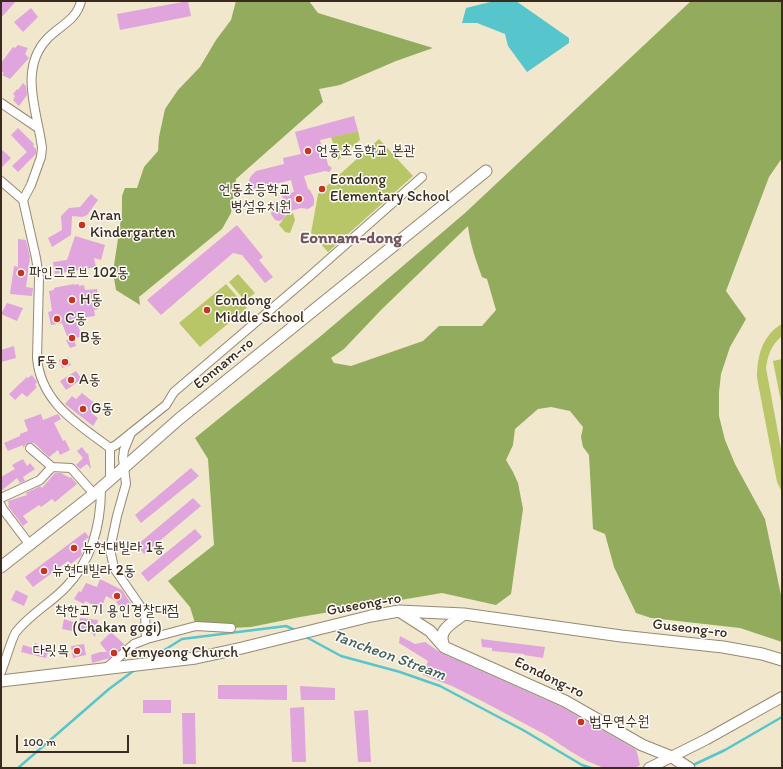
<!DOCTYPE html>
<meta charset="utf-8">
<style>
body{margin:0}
#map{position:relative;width:783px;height:769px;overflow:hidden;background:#f1e7cc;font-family:Itim,sans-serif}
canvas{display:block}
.frame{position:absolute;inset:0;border:2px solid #3b2a1e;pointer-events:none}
.scale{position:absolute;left:16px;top:735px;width:113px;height:18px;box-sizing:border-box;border:2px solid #3b2a1e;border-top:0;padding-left:5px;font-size:12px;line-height:14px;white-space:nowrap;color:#3b2a1e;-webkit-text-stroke:3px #fdfcf7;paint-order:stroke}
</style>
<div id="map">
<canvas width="783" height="769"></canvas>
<div class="frame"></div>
<div class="scale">100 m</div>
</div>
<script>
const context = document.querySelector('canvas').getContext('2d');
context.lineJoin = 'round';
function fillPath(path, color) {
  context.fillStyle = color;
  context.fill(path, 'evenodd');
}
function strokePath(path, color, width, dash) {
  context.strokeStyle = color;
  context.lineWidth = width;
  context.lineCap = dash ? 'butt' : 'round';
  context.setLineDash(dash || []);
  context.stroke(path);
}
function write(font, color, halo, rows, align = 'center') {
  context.font = font + ' Itim,"Poor Story",sans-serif';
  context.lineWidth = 3;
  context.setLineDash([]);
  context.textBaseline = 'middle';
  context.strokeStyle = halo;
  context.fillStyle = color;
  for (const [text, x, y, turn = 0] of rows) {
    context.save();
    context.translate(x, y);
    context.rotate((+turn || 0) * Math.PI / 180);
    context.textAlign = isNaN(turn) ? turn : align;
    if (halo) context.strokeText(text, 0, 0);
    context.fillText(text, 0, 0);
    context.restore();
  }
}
const green = new Path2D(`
 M358 131 360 140 338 160 331 137Z
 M379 139 413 176 328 252 311 233 318 194Z
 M293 213 295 220 290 233 285 232 279 225 287 214Z
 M238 274 255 293 245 301 229 282Z
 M226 284 247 308 200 347 179 323Z
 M782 324V336C771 345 768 355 766 368L782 454V492L777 482 757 378C757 357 762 335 782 324Z
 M782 359V407L773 361Z`);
const forest = new Path2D(`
 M236 1H309L318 13 433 48 396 61 340 85 319 89 323 102 236 179 231 213 222 229 139 297 140 305 116 290 113 272 122 212V196L125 188H137L144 167 158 151 159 137 165 109 178 90 200 67 216 40 231 20Z
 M691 1H782V158L769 177 726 291 746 319 730 347 721 374 719 392V416L725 440 735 464 765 519 782 600V642L740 628 651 618 636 613 614 567 605 534 593 529 589 455 583 447 581 437 583 427 570 411 551 407 538 409 515 429 513 445 506 460 513 472 518 483 523 509 511 594 496 605 442 593 300 617 251 627 231 628 196 626 190 607 168 581 214 545 208 459 195 438 322 335 465 213ZM468 226C470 244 476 260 482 277L487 279 496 310 482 326H439L423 341 351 366 334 363 331 358 344 349 382 309Z`);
const water = new Path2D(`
 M494 1H516L569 38V43L527 72 508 46 505 34 477 23H462L466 8Z`);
const stream = new Path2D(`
 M306 637 341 656 400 672 440 686 523 730 582 765 591 768
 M150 659 182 639 286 626 295 630
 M691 766 725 750 782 717
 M18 768 109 689 136 669`);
const building = new Path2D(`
 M1 1H16L1 18Z
 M188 1 191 16 120 30 117 14Z
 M31 8 38 17 23 32 14 22Z
 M18 45 28 48 25 54 29 58 10 79 2 75 4 73 1 71V63L13 47 15 48Z
 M23 83 26 86 27 95 19 106 13 100 15 96 13 94 17 89 18 90Z
 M354 116 358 131 320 140 324 156H326L328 165 332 168 329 172 325 171 304 176 308 189 310 190 314 198V205L308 209 301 208 286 212 284 219 279 221 275 220 271 214 273 207 272 203 283 200 282 195 294 192 291 180 250 190 249 180 251 176 256 171 284 164 283 158 301 154 295 132Z
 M18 128 34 144 33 146 36 149V154L18 172 12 166 27 152 11 135Z
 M1 149 11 158 1 168Z
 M91 194 98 200 87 215 82 217 72 216 71 235 52 247 48 238 62 230 61 216 69 208 80 207Z
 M237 225 263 257 259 260 273 277 265 283 242 255 233 253 161 315 147 300Z
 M75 236 105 245 101 260 94 258 96 267 55 274 53 262 67 260Z
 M18 239 26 240 30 257 26 287 33 288 32 296 10 294 14 266 18 267Z
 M74 284V285L79 284V286L84 285 85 290 97 289 99 301H96L98 309 94 310 95 316 75 319 82 336 74 339 76 346 70 348 66 340 68 339 62 323 51 325 48 312 52 311 49 291 54 290V288L58 287Z
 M7 303 23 308 17 321 1 314Z
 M14 346 16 358 1 362V350Z
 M68 357 71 365 62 368 59 360Z
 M76 371 82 379 66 390 60 381Z
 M32 375 37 382 35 385 37 387 27 397 22 393 15 400 9 394 27 377 28 378Z
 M82 393 97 405 91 413 98 418 93 426 65 404 72 396 76 399Z
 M41 414 43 420 58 414 61 419 54 423 63 441 65 440 70 450 60 455 58 450 49 457 34 443H31L26 444 23 448V445L8 451 4 443 20 436V434L28 431 24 420Z
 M82 447 87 454 88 453 91 469 87 464 80 469 76 465 83 458 77 451Z
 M23 459 27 466 30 463 35 469 23 477 25 481 20 483 17 478 1 491V477L15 469 12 465Z
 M191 468 199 476 141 523 135 515Z
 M55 473H61L70 478 71 477 77 484 55 502 52 499 41 507 39 505 23 516 28 522 23 526 8 506 9 505 8 501 27 495 26 493 40 486 42 488Z
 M193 498 201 506 144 554 137 545Z
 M195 529 202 537 148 582 141 573Z
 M85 532 89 537 85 540 87 542 85 544 86 545 83 547 84 549 81 551 82 554 81 556 71 564 68 561 33 587 25 577Z
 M100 579 122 590 133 607 122 612 116 601 106 596 101 609 85 601 84 604 74 599 79 591 81 592 86 583 97 587Z
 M16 590 28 596 24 606 11 600Z
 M80 618 98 620 95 637 91 632V633L73 629V631L62 629 64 619 79 624Z
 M111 632 125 645 110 658 92 663 91 655 100 652H107L100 643Z
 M400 636 415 644 425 642 441 653 562 707 635 749 637 752 640 765 635 768H604L587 761 570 751 546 735 480 700 452 686 423 675 428 661 399 643Z
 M481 639 545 647 543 658 524 655V654L492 651V648L482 647Z
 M35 643 49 648 46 658 21 652 23 645 33 648Z
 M84 644 86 655 73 658 71 646Z
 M218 685H287V700L218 699Z
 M300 686 335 688V700H301Z
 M143 700H171V713H143Z
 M304 707 306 762H292L290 708Z
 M368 710 371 762H358L354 711Z
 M182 713H195L196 764H183Z`);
const minor = new Path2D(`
 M81 1C77 20 59 26 47 39 18 70 38 113 42 148L41 157 31 185 23 200 36 258 39 278 37 358C41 403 77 423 110 448
 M1 103 38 128
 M1 181 23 200
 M131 433 124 450 123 458 126 484 117 516 110 549 114 568 145 613 146 639
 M30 448 52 467
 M110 480V448L116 445 166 405 174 392 310 276 422 177
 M1 498 40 480 52 467 71 468 94 494
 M1 505 2 508 30 545
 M105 669 134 644 147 639 196 626 231 628
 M1 672C5 663 12 637 16 632 30 614 51 603 66 587 92 560 101 524 101 488`);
const tertiary = new Path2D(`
 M649 768 707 739 782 697`);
const secondary = new Path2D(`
 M1 567 94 494 179 419 486 171
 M399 611 430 631 444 647 565 701 642 745 672 757 689 768
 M444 646C436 630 453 623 464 614
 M1 681 196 658 242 648 371 616 399 611 464 614 621 636 723 647 762 654 782 660`);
const markers = [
 [308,151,4,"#c8321e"],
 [322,189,4,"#c8321e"],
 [299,199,4,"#c8321e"],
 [82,225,4,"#c8321e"],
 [21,273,4,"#c8321e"],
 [72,300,4,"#c8321e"],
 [207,310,4,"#c8321e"],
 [57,319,4,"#c8321e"],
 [72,338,4,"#c8321e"],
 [65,362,4,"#c8321e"],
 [71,380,4,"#c8321e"],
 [83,409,4,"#c8321e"],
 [74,548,4,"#c8321e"],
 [44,571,4,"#c8321e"],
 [117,596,4,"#c8321e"],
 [77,651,4,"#c8321e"],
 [114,653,4,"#c8321e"],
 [581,722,4,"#c8321e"]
];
const poiNames = [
 ["언동초등학교 본관",316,151],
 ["Eondong",330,180],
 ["Elementary School",330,197],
 ["언동초등학교",291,190,"right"],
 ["병설유치원",291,207,"right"],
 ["Aran",90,216],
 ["Kindergarten",90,233],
 ["파인그로브 102동",29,273],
 ["H동",80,300],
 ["Eondong",215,301],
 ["Middle School",215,318],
 ["C동",65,319],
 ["B동",80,338],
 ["F동",57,362,"right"],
 ["A동",79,380],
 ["G동",91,409],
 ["뉴현대빌라 1동",82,548],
 ["뉴현대빌라 2동",52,571],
 ["착한고기 용인경찰대점",117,611,"center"],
 ["(Chakan gogi)",117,628,"center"],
 ["다릿목",69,651,"right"],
 ["Yemyeong Church",122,653],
 ["법무연수원",589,722]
];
const streetNames = [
 ["Eonnam-ro",224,364,-39],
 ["Guseong-ro",364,605,-10],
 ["Guseong-ro",690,629,7],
 ["Eondong-ro",549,678,26]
];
const waterNames = [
 ["Tancheon Stream",389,656,20]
];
const quarterNames = [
 ["Eonnam-dong",351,239]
];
fillPath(green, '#b8c668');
fillPath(forest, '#92ab5c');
fillPath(water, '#57c5cc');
strokePath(stream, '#57c5cc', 2.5);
fillPath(building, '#dfa5dc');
strokePath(minor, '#968875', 10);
strokePath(tertiary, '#968875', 12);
strokePath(secondary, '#968875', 13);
strokePath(minor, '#fff', 8);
strokePath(tertiary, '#fff', 10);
strokePath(secondary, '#fff', 11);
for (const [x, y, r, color] of markers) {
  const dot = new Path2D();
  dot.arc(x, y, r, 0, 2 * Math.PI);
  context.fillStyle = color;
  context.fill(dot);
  strokePath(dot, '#fdfcf7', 1.5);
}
write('15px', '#3b2a1e', '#fdfcf7', poiNames, 'left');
write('15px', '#3b2a1e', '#fdfcf7', streetNames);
write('italic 16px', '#45605b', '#fdfcf7', waterNames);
write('bold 17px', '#745560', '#fdfcf7', quarterNames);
</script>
